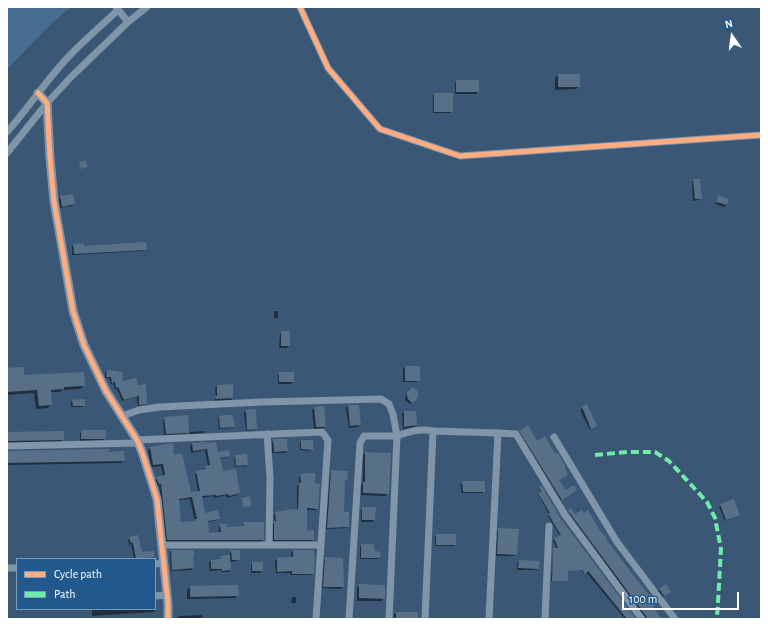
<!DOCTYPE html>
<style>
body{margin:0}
#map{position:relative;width:768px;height:626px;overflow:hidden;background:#3a5876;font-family:"Alegreya Sans",sans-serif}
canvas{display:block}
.frame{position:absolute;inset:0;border:8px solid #fff;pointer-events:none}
.legend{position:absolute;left:16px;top:558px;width:140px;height:52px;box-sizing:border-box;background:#21588e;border:1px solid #7a9bbb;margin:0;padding:5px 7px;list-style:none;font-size:12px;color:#fff}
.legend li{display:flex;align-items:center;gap:8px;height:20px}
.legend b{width:20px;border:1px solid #7a9bbb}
.north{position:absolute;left:712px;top:16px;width:40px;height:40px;-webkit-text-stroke:3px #21588e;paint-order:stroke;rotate:346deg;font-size:11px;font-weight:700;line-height:16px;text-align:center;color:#fff}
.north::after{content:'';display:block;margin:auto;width:14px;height:18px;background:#fff;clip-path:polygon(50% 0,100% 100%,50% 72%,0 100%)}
.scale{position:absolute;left:622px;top:592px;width:117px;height:18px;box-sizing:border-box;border:2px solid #fff;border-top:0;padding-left:5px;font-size:12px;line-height:14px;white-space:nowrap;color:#fff;-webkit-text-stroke:3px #21588e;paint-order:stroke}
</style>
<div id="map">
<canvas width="768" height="626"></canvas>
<div class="frame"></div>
<ul class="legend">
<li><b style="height:5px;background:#ffac80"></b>Cycle path</li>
<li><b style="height:5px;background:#6deda7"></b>Path</li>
</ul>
<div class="north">N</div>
<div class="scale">100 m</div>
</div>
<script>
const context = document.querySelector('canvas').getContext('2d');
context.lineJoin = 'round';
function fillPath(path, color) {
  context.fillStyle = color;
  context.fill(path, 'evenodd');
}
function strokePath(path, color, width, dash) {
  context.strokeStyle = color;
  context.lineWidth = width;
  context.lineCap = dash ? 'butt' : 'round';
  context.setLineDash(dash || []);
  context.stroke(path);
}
const water = new Path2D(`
 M7 7H71L53 22 7 69Z`);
const shadow = new Path2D(`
 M558 75 579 86 576 89 555 90V78Z
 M456 82 478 92 476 94H455V83Z
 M435 94 452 111 450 113H433V95Z
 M694 180 701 198 699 200 693 201 692 182Z
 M718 196 726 205 724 207 715 204Z
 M60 197 74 204 72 206 60 208 59 199Z
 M74 244 83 247 146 249 144 251 72 255V246Z
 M274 311H278V318H274Z
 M281 332 289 346 287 348H279L280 334Z
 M405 367 419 380 417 382H403V369Z
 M7 369 23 376 84 386 80 389 61 390 60 392H50L51 405 48 408 36 409 34 393 7 395Z
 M107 371 121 382 137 386 146 403 144 405 138 406 137 397 122 401 117 389H115L113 383 111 384 109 378H105V373Z
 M280 373 293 382 291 384H278V375Z
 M217 386 232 398 231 400 214 401 216 397 215 388Z
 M412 388 415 400 410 404 405 400 406 395Z
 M73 401 84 405 83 407H71V402Z
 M348 406 360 425 358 427 349 428 346 408Z
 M586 406 595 426 590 430 580 410Z
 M323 407 325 427 323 429H314L312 410 314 408Z
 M246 411 256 429 254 430 246 431 244 413Z
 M404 412H415L416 425 414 427 403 429 402 414Z
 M220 417 234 427 232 428 219 429 218 418Z
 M165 418 188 432 186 434 164 435 163 420Z
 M82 431 105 438 103 440 80 441V433Z
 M205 431 204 433 189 434 190 432Z
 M520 431 558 480 565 492 575 491 561 500 519 432Z
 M7 433 63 439 60 442 7 444Z
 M274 440 287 451 285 453H272V442Z
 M302 441 312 449 310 451 300 450V443Z
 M206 443 217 453 229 455 227 457 219 459 222 472 239 493 237 495 227 498 226 495 214 498V496L201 498 204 514 219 518 217 520 207 522 208 534H219V528L221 525 226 528 242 527 244 523 263 540 261 542H166L159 485 157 486 155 480 157 478 163 477 161 466 151 467 148 450 151 448 174 456 191 494 198 492 195 474 208 467 205 450 191 453 190 446 192 444ZM190 499 195 521 180 523 178 500Z
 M7 452 108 453 124 461 121 463 7 465Z
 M365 453 388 493 385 496 361 495V485L363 484V456Z
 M236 456 247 464 246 466 235 467 234 458Z
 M331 471 346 480 344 482 342 512 348 527 346 528 326 529 330 473Z
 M301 475 317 508 316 510H306V532L313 540 312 541H273V524L275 522 274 515 275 513 297 511V486L299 484V477Z
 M463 482 484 491 482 493H461V484Z
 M539 488 559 516 635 619H625L586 572 584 574 581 570 567 571 566 581H551L553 550 557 549 553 540 561 537 553 525 548 515 549 514 538 494 540 493Z
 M721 505 738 515 725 521 719 507Z
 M363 508 374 520 372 522H361V510Z
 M569 511 599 531 661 619H646L569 513Z
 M499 530 516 554 514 556H496L497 531Z
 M437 535 455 545 453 546H435V537Z
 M130 538 141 554 146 552 148 559H134L131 544 129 545 128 540Z
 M362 545 373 552 380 558 378 559H360V546Z
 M172 551 192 559 193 568 191 570 171 571 170 552Z
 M232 551 239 559 237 561 230 562V570L229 572H221V570L210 571 209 562 211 561 220 560 222 557 230 556V553Z
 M293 551 313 573 311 575H290V573H276L275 561 277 559H292L291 553Z
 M326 558 343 587 341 589 322 588 324 560Z
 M519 561 538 569 536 570H517V563Z
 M252 563 262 571 260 573H251V565Z
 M360 585 384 598 381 601H357V588Z
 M237 586 238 595 235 598 187 599V590L190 587Z
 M666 586 670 592 662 598 657 591Z
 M292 597H296V603H291Z
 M155 602 156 610 154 612 92 616V609H155Z
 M396 613 417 619H394V614Z
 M202 615V619H177L179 616Z`);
const building = new Path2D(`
 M558 74H580V87H558Z
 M456 80H479V92H456Z
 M434 93H453V112H434Z
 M85 160 88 167 81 169 79 162Z
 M693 179H700L702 199H695Z
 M73 194 75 204 62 207 60 196Z
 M718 195 729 199 727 205 716 202Z
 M146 242 147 250 74 254 73 244 84 243V246Z
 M281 331H290V346H281Z
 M405 366H420V381H405Z
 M24 367V375L84 372 85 386 64 387V389L51 390 52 405 39 406 37 390 7 392V368Z
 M107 370 123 372 122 381 136 378 138 385 146 384 147 404 139 405V396L124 400 118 387 116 388 115 382 112 383 111 377H106Z
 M279 372H294V382H279Z
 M233 384V398L216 399 215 396H217V385Z
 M413 387 418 392V396L416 400 412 403 408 399 407 396V392Z
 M85 399V406H73L72 400Z
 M587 404 597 426 591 429 582 407Z
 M348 405H359L361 425 350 426Z
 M324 406 326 427H316L314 407Z
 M256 409 257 429 247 430 246 410Z
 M404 411H416L417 425 404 427Z
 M188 415 189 433 166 434 164 417Z
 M226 415H233L235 427 220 428 219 416Z
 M528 425 537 441 545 436 552 449 556 454 558 453 566 467 565 468 568 475 559 480 566 490 574 485 577 490 562 500 519 431Z
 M81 430H106V439H81Z
 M64 431V440L7 441V432Z
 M273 439H287L288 451 274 452Z
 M301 440H313V450L301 449Z
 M207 442V443L216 442 218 452 229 450 230 456 220 458 223 471 236 469 240 493 229 496 228 494 216 496V495L202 496 205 513 218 510 220 519 208 521 209 533 221 532 220 524H227V527L244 526 243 522H264V540H167L161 484H159L156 477 165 475 163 464 153 465 150 447 173 443 174 455 182 453 191 492 200 491 196 471 206 469 205 466 210 465 207 449 193 451 192 443ZM192 497 197 519H195V521L181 522 179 499Z
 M109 449V452L124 451 125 461 7 463V451Z
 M365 452 391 453 389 494 363 493V482H365Z
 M247 454 248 465 236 466 235 455Z
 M331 470 348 471 347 481 345 480 344 512H349V527L327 528Z
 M315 473V483L320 484 318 509 307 508V531L314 530V540H274V521H276L275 512 287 510 298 509 299 483H301L300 474Z
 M462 481H485V492H463Z
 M542 486 559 516 636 619H627L588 571 585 574 582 570 568 571V581H552L553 548H558L554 538 561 535 554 524 548 513H550L538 493 541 492 539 487Z
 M250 496 251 506 243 507 242 498Z
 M734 499 740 515 726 520 720 504Z
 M362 507H376L375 520H362Z
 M571 508 575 514 582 510 584 513 588 510 600 531 607 538 606 539 627 567 649 595 650 594 656 602H655L656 605 653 607 662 619H647L646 616 569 512 568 510Z
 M498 528 519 529 517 555 497 554Z
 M436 534H456V545H436Z
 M138 535 142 552 154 551V557L136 559 133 543H131L129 537Z
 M361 544H374V551L381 552 380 558H361Z
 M171 550H194V558H193L194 568 172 570Z
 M231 550H240V560H232Z
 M293 550H314V557H315L314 574H292V571L277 572V558L293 557Z
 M230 555 231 570 222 571V569H211V560L221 559V556Z
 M325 557 343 558 344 587H323Z
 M519 560 539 561V569L518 568Z
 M252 562H263V571H252Z
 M359 584 385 585V599L359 598Z
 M666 584 671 592 664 596 659 589Z
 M238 585 239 596 190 597V586Z
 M396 612H418V619H396Z`);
const minor = new Path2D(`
 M116 7 128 22
 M300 7 328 68 380 129 460 156 761 135
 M7 132C30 106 49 76 73 52 88 37 103 24 118 10
 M7 153 47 103 71 77 128 22 147 7
 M122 416 139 410 159 407 262 402 381 399 389 404 393 414 397 436C408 432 420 428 433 431
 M498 433 516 434 565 515 642 619
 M267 434 270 478 269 545
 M554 437 617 542 675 619
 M137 440 322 432 328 440 316 619
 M7 446 138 443
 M161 545H320
 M155 564 163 563
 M7 568H17
 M155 596 167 595
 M349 619 360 443 364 436H397L389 619
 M425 619 433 431 498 433 489 619
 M545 619 549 526`);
const tertiary = new Path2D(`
 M38 93 47 103 50 158 54 201 73 311 84 345 106 391 137 440 142 452 157 499 168 604V619`);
const quiet = new Path2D(`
 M595 455 627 452H655L669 461 707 502 715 518 721 549 717 619`);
const cycleway = new Path2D(`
 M300 7 328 68 380 129 460 156 761 135
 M38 93 47 103 50 158 54 201 73 311 84 345 106 391 137 440 142 452 157 499 168 604V619`);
fillPath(water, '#476d92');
fillPath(shadow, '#0007');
fillPath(building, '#587087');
strokePath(minor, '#8195a9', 7);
strokePath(tertiary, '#8195a9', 9);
strokePath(quiet, '#6deda7', 4, [8, 4]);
strokePath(cycleway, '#ffac80', 5);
</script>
